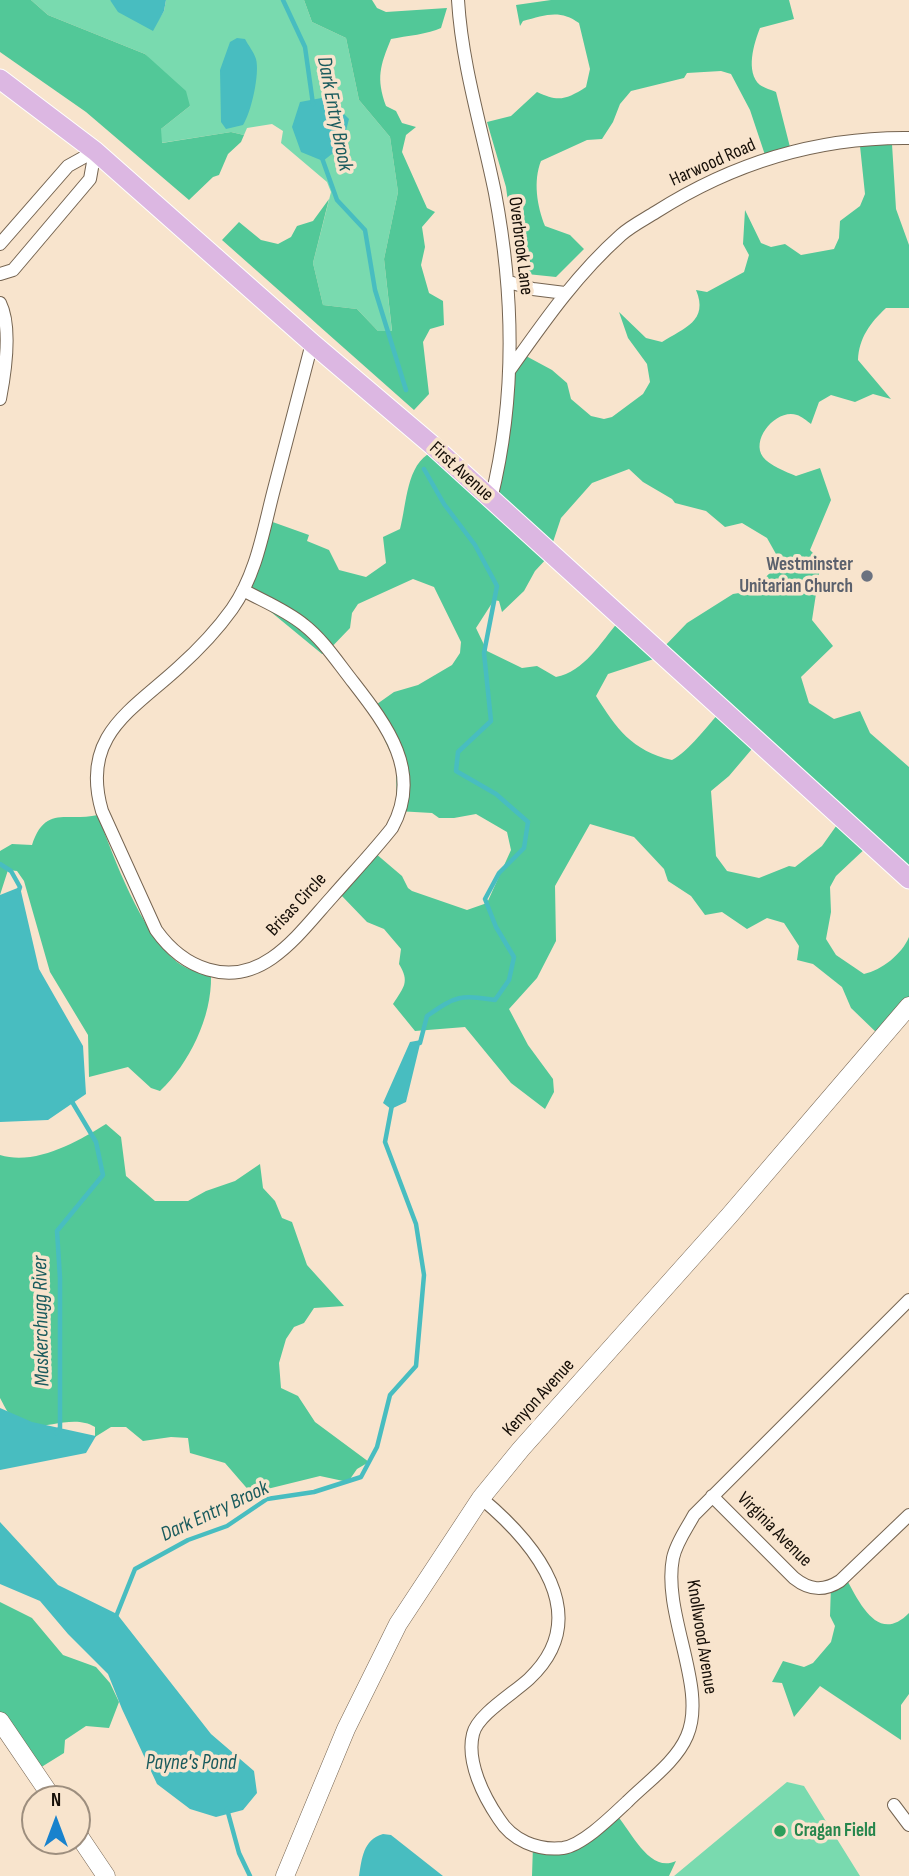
<!DOCTYPE html>
<style>
body{margin:0}
#map{position:relative;width:909px;height:1876px;overflow:hidden;background:#f8e4cd;font-family:"Sofia Sans Condensed",sans-serif}
canvas{display:block}
.north{position:absolute;left:21px;top:1785px;width:70px;height:70px;box-sizing:border-box;background:#f8e4cd;border:2px solid #9d8e7e;border-radius:50%;rotate:0deg;font-size:19px;font-weight:700;line-height:28px;text-align:center;color:#150e07}
.north::after{content:'';display:block;margin:auto;width:24px;height:32px;background:#1882cd;clip-path:polygon(50% 0,100% 100%,50% 72%,0 100%)}
</style>
<div id="map">
<canvas width="909" height="1876"></canvas>
<div class="north">N</div>
</div>
<script>
const context = document.querySelector('canvas').getContext('2d');
context.lineJoin = 'round';
function fillPath(path, color) {
  context.fillStyle = color;
  context.fill(path, 'evenodd');
}
function strokePath(path, color, width, dash) {
  context.strokeStyle = color;
  context.lineWidth = width;
  context.lineCap = dash ? 'butt' : 'round';
  context.setLineDash(dash || []);
  context.stroke(path);
}
function write(font, color, halo, rows, align = 'center') {
  context.font = font + ' "Sofia Sans Condensed",sans-serif';
  context.lineWidth = 7;
  context.setLineDash([]);
  context.textBaseline = 'middle';
  context.strokeStyle = halo;
  context.fillStyle = color;
  for (const [text, x, y, turn = 0] of rows) {
    context.save();
    context.translate(x, y);
    context.rotate((+turn || 0) * Math.PI / 180);
    context.textAlign = isNaN(turn) ? turn : align;
    if (halo) context.strokeText(text, 0, 0);
    context.fillText(text, 0, 0);
    context.restore();
  }
}
const green = new Path2D(`
 M31 0H110L154 27 164 11 166 0H304L312 22 346 38 359 100 390 137 398 192 384 259 392 332 378 331 357 309 323 305 313 263 331 192 327 182 281 143 283 131 272 124 247 128 244 135 231 132 161 143V129L190 106 145 54 48 15Z
 M787 1782 804 1786 860 1876H674Z`);
const forest = new Path2D(`
 M0 0H31L48 15 145 54 186 91 190 106 161 129 162 143 231 132 244 135 241 142 228 154 219 175 213 177 189 200 86 112 0 52Z
 M304 0H372L377 8 386 12 447 8 441 28C429 34 406 36 391 39 380 66 376 78 386 106L396 111 402 123 416 127 406 135 402 152 427 208 435 212 422 227 425 247 421 265 429 293 443 301 444 325 430 329 423 342 429 394 414 410 222 240 239 222 261 240 278 244 291 237 297 226 313 221 329 199 313 263 323 305 357 309 378 331H392L384 259 398 192 390 137 359 100 346 38 312 22Z
 M551 0H789L794 19 760 28C754 43 745 72 760 85 764 88 772 90 776 92L792 155 768 164 750 110 731 74 721 71 687 73 684 78 631 91 620 104 613 122 602 139 587 140 541 161C533 181 537 206 545 226L570 235 584 249 556 277 527 274 514 248 506 187 487 122 511 116 537 92C558 102 566 100 586 87L590 69 579 23C560 9 545 15 523 21L520 26 516 5Z
 M892 144 896 209 909 245V308H886C870 323 859 338 858 360L891 399 873 394 855 402 831 395 819 402 811 424C807 421 801 416 797 415 777 408 750 439 763 457 769 465 786 472 796 476L820 468 831 500 810 550 821 561 812 620 833 646 801 677 809 703 834 719 860 711 870 733 909 767V878L869 845 836 876 830 887 831 912 826 939 836 955 864 974C882 970 902 954 909 937V1004L879 1035 851 1008 842 987 813 964 797 960 799 946 784 923 767 918 747 929 722 912 705 915 691 896 668 881 664 869 634 837 590 824 555 886 556 941 537 978 509 1009 528 1045 553 1079 554 1092 545 1109 511 1083 465 1027 415 1031 393 1004C404 987 410 982 399 964L401 949 384 929 367 922 341 895 375 853 402 876 408 888 412 891 467 910 487 903 511 850 507 832 476 814 454 818H439L432 813 397 811 396 764 370 709 394 692 418 685 452 665 460 653 461 642 434 587 413 579 358 604 352 613 350 628 325 654H322L248 593 267 520 309 535 307 541 329 550 339 570 366 577 386 563 383 537 400 529C407 504 406 464 432 452L490 497 507 356H526L552 370 567 383 571 399 591 416 604 419 612 417 643 394 650 382 647 364 628 338 619 312 646 338 662 342C684 328 709 321 696 290L707 292 744 272 749 255 743 244 745 210 761 243 771 247 785 244 801 255 834 249 839 238 840 221 860 206 865 194 860 146ZM629 469 643 482 672 499 675 503 706 511 725 527 742 523 767 538 776 554 771 572 751 591 733 594 687 623 661 650 619 621C601 642 584 672 556 677L537 666 522 668 487 651 476 628 494 600 499 601 502 612 524 591 535 571 548 557 561 518 592 483ZM663 656 721 711C707 726 689 751 672 760 632 751 616 728 596 696L608 674ZM757 743 839 822 822 846 795 867 789 866 759 878 727 871 716 856 711 791 729 776Z
 M98 815C114 859 141 932 177 962 186 969 199 973 211 976 212 1017 189 1064 160 1091L151 1088 128 1067 89 1077 88 1035 50 972 24 881 17 871 8 870 0 895V851L12 844 32 845C45 805 66 822 98 815Z
 M106 1124 121 1137 126 1176 155 1201H188L206 1191 235 1181 260 1164 263 1188 275 1201 282 1218 292 1222 307 1265 344 1306 314 1308 304 1323 294 1327 286 1339 279 1363 281 1388 298 1396 315 1422 369 1462 357 1469 348 1482 320 1476 251 1493 225 1463 190 1453 188 1438 171 1437 143 1441 126 1427H111L95 1437V1427C73 1413 41 1432 21 1425 11 1421 5 1407 0 1398V1155C35 1166 77 1142 106 1124Z
 M847 1580C860 1604 879 1644 909 1613V1694L901 1705V1740L820 1686 794 1717 782 1683 772 1682 783 1661 804 1667 813 1663 831 1642 835 1626 830 1616 831 1585Z
 M0 1602 32 1618 63 1655 96 1667 110 1683 119 1702 109 1728 86 1726 65 1740 64 1753 35 1771 0 1726Z
 M615 1813C631 1830 649 1874 676 1861L669 1876H532L533 1845 569 1844Z`);
const water = new Path2D(`
 M110 0H166L164 11 153 31 118 12Z
 M237 38 245 39C248 45 254 52 256 59 260 74 251 113 243 125L226 129 221 122 220 70 230 42Z
 M327 97 349 119 342 146 323 161 301 152 292 127 300 102Z
 M20 887 39 969 83 1046 86 1094 48 1120 0 1122V895Z
 M421 1040 406 1102 391 1109 383 1103 410 1042Z
 M0 1408 32 1422 96 1436 86 1453 0 1470Z
 M0 1522 58 1585 117 1614 211 1734 254 1771 257 1793 243 1810 216 1817 190 1809 157 1784 122 1709 108 1674 68 1634 40 1601 0 1584Z
 M383 1834 391 1835 443 1876H359C362 1858 363 1840 383 1834Z`);
const stream = new Path2D(`
 M283 0 305 47 313 104
 M322 158 337 200 365 230 375 290 406 390
 M0 864 11 871 20 887 18 893
 M420 1043 427 1016C457 995 460 995 495 1000L509 980 514 957 496 927 485 899 499 873 524 848 528 822 496 794 456 771 458 752 491 721 484 653 497 586 475 545 444 504 424 469
 M56 1433 60 1428V1278L57 1231 103 1175 96 1142 71 1100
 M115 1619 135 1569 188 1540 227 1526 267 1499 314 1492 361 1477 377 1447 390 1395 416 1366 424 1275 416 1224 385 1142 392 1105
 M227 1809 239 1853 250 1876`);
const street = new Path2D(`
 M458 0C462 66 482 129 495 193 514 294 516 399 491 499
 M0 244 68 166 95 151
 M0 274 13 270 90 179 95 151
 M509 282 533 289 565 293
 M0 303C12 327 5 373 0 399
 M509 371C543 323 576 275 621 235 631 226 645 219 656 212 733 163 818 137 909 138
 M243 590C263 601 286 610 304 625 322 639 336 660 350 678 384 722 424 770 392 828 373 852 352 874 332 897 313 918 295 942 272 958 229 988 183 968 156 930L102 811C80 736 131 711 178 668 198 650 217 630 232 609 256 575 263 532 273 493 286 443 299 393 312 343
 M712 1496 794 1578C809 1590 823 1592 840 1581L909 1515
 M481 1498C535 1543 596 1616 529 1679 514 1693 477 1715 473 1734 466 1762 484 1797 499 1819 512 1840 537 1851 563 1848 583 1845 612 1816 627 1802 647 1782 676 1762 687 1736 708 1688 662 1614 673 1558 676 1543 687 1528 694 1515L909 1300
 M894 1805 909 1825`);
const secondary = new Path2D(`
 M0 1721 53 1799
 M77 1833 106 1876
 M285 1876 346 1729 398 1624 481 1498 521 1449 729 1216 909 1006`);
const primary = new Path2D(`
 M0 79 95 151 312 343 432 445 909 879`);
const markers = [
 [867,576,7,"#6b7280"],
 [780,1831,7,"#2e9e5b"]
];
const streetNames = [
 ["Harwood Road",713,163,-24],
 ["Overbrook Lane",520,246,83],
 ["First Avenue",461,472,42],
 ["Brisas Circle",297,905,-47],
 ["Kenyon Avenue",539,1398,-48],
 ["Virginia Avenue",774,1530,45],
 ["Knollwood Avenue",701,1637,81]
];
const worshipNames = [
 ["Westminster",853,565],
 ["Unitarian Church",853,587]
];
const leisureNames = [
 ["Cragan Field",794,1831]
];
const waterNames = [
 ["Dark Entry Brook",334,114,79],
 ["Maskerchugg River",42,1321,-91],
 ["Dark Entry Brook",215,1512,-25],
 ["Payne's Pond",191,1764]
];
fillPath(green, '#79daaf');
fillPath(forest, '#52c898');
fillPath(water, '#48bdc0');
strokePath(stream, '#48bdc0', 4.5);
strokePath(street, '#756451', 14);
strokePath(secondary, '#756451', 19);
strokePath(primary, '#fff', 21);
strokePath(street, '#fff', 12);
strokePath(secondary, '#fff', 18);
strokePath(primary, '#dcb7e2', 19);
for (const [x, y, r, color] of markers) {
  const dot = new Path2D();
  dot.arc(x, y, r, 0, 2 * Math.PI);
  context.fillStyle = color;
  context.fill(dot);
  strokePath(dot, '#f8e4cd', 2.5);
}
write('19px', '#150e07', '#f8e4cd', streetNames);
write('bold 19px', '#5b616d', '#f8e4cd', worshipNames, 'right');
write('bold 19px', '#27864d', '#f8e4cd', leisureNames, 'left');
write('italic 21px', '#1a5b5d', '#f8e4cd', waterNames);
</script>
